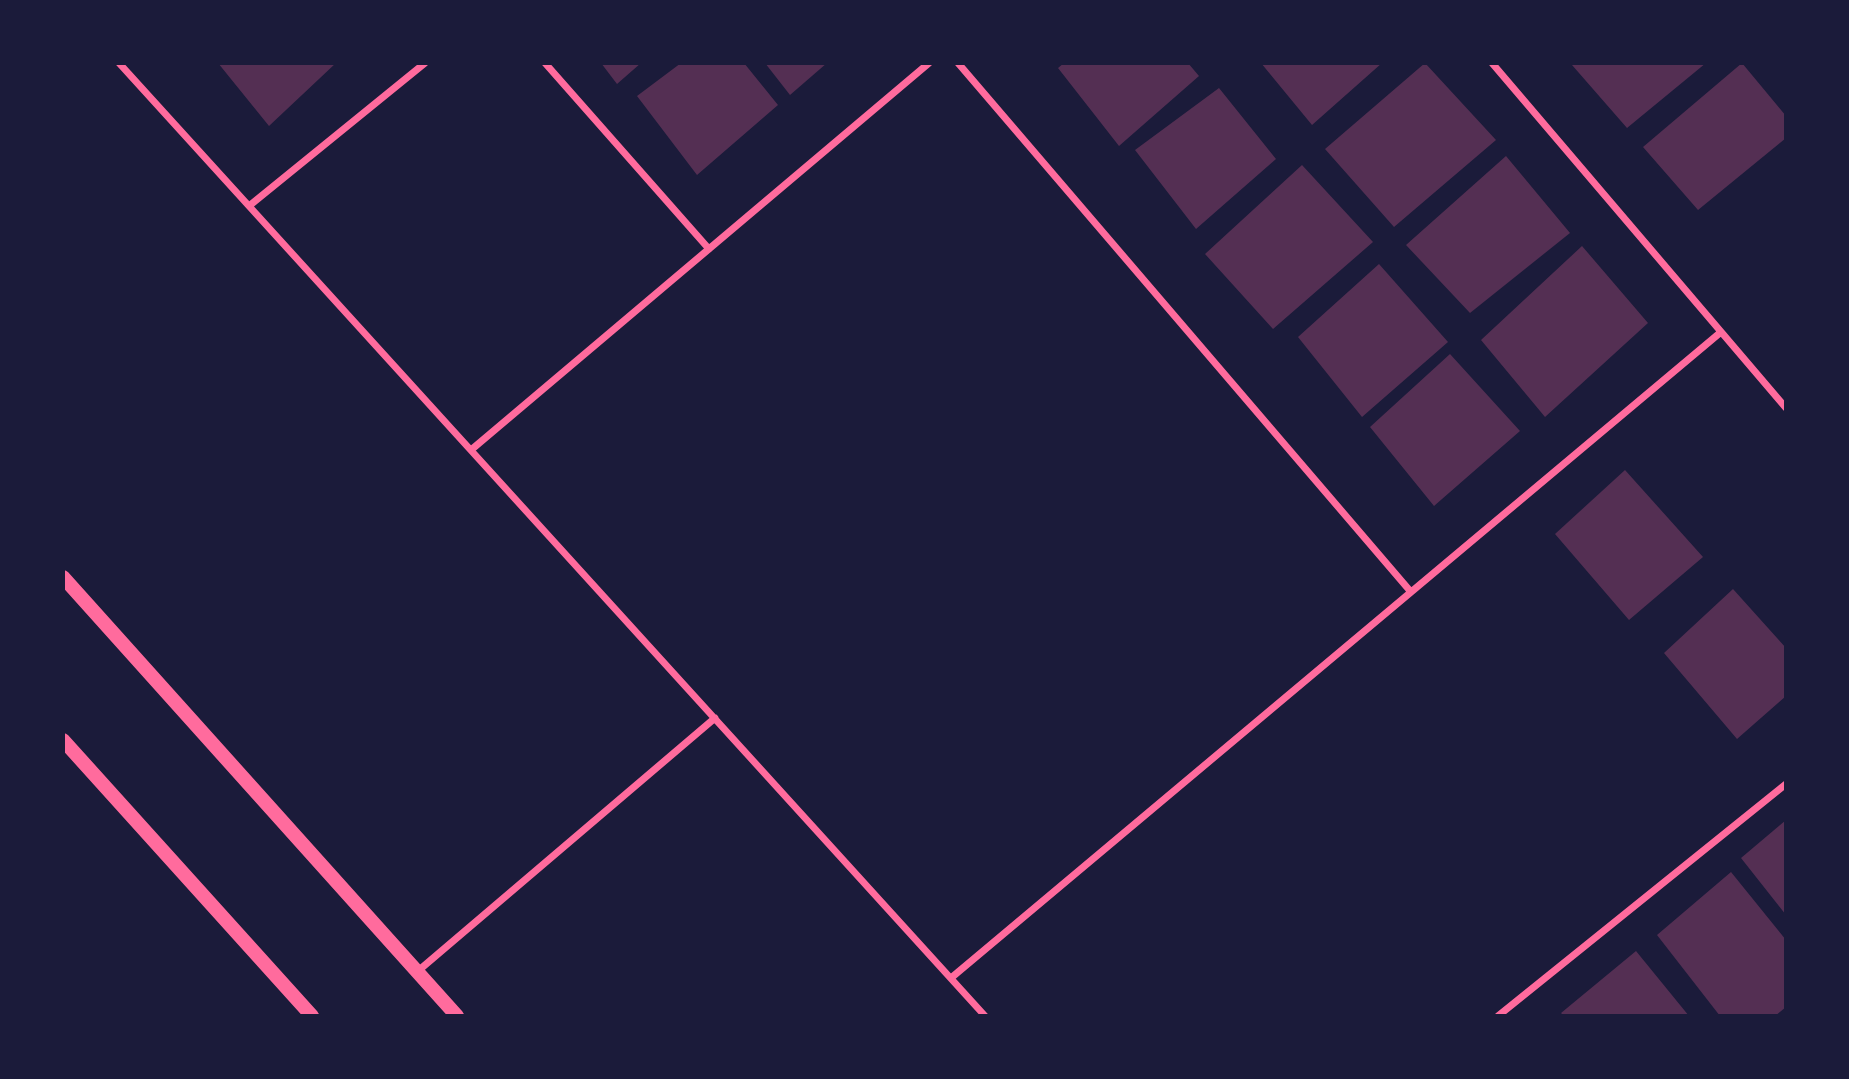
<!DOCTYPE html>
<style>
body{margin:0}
#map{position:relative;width:1849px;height:1079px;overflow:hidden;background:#1b1b3a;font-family:Raleway,sans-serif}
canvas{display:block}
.frame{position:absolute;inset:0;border:65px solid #1b1b3a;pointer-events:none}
</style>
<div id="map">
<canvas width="1849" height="1079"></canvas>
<div class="frame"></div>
</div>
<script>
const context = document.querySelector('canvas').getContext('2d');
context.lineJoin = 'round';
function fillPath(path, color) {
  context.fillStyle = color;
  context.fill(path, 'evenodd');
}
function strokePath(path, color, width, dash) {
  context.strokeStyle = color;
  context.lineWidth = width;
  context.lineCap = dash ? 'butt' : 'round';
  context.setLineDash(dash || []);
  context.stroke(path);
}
const building = new Path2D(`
 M218 63H336L269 126Z
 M601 63H641L617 84Z
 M681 63H744L778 105 697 175 637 96Z
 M765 63H827L790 95Z
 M1064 63H1188L1199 76 1119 146 1058 68Z
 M1261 63H1382L1312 125Z
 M1425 63 1496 140 1394 227 1325 149Z
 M1575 63H1706L1627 128 1572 65Z
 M1742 63 1786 116V138L1698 210 1643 147Z
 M1219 88 1276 159 1196 229 1135 150Z
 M1506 156 1570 233 1470 313 1406 245Z
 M1302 165 1373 242 1273 329 1205 254Z
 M1582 246 1648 323 1545 417 1481 340Z
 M1379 264 1448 342 1362 417 1298 337Z
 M1450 354 1520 431 1434 506 1370 427Z
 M1625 470 1703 557 1629 620 1555 534Z
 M1733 589 1786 648V696L1737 739 1664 653Z
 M1786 820V915L1741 858Z
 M1731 872 1786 940V1007L1775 1016H1720L1657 935Z
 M1636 951 1689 1016H1564L1561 1013Z`);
const minor = new Path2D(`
 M119 63 985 1016
 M545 63 709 249
 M958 63 1411 592
 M1492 63 1786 408
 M249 206 425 63
 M471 450 929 63
 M418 971 715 718
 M951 978 1721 332
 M1498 1016 1786 784`);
const secondary = new Path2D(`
 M63 577 457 1016
 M63 740 312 1016`);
fillPath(building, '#542f53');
strokePath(minor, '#ff6b9d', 7);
strokePath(secondary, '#ff6b9d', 14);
</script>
